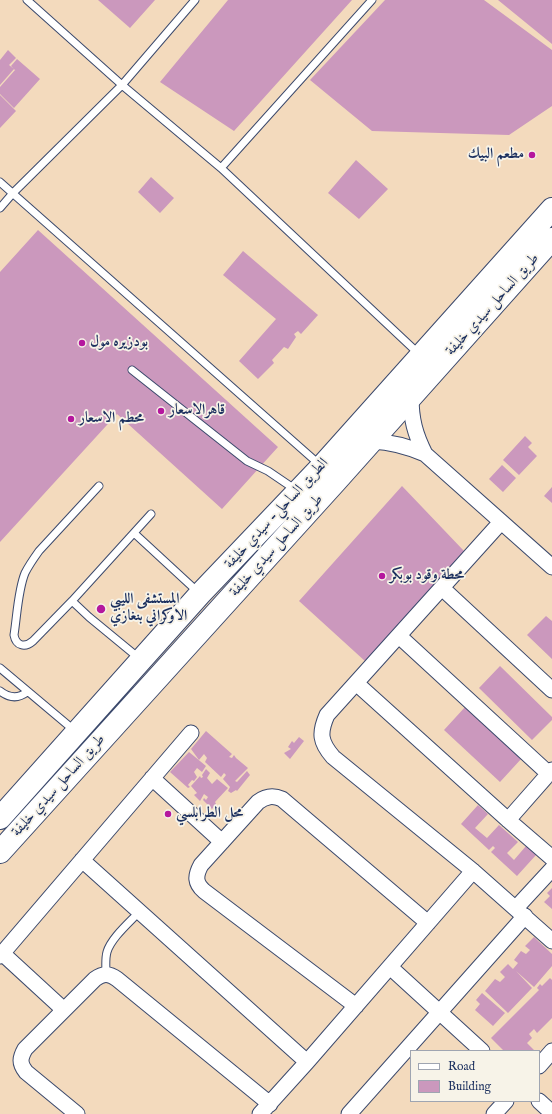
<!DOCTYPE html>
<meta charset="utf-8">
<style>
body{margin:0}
#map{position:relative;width:552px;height:1114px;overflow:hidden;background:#f3dabd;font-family:"IM FELL English",serif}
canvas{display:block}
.legend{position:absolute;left:410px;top:1050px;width:130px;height:52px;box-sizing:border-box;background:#f7f3e8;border:1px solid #9fa5b1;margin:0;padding:5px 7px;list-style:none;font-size:12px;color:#1b2f5e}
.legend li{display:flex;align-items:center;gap:8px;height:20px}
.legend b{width:20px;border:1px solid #9fa5b1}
</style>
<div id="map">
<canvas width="552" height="1114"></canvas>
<ul class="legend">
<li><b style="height:5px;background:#fff"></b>Road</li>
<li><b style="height:11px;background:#cb98bd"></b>Building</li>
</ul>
</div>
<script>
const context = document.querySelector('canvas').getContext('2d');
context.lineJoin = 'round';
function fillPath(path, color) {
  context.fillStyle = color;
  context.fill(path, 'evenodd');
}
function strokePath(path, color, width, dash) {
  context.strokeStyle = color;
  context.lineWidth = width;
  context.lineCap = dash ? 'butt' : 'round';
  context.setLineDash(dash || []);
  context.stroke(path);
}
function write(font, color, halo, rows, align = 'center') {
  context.font = font + ' "IM FELL English",Amiri,serif';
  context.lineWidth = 3.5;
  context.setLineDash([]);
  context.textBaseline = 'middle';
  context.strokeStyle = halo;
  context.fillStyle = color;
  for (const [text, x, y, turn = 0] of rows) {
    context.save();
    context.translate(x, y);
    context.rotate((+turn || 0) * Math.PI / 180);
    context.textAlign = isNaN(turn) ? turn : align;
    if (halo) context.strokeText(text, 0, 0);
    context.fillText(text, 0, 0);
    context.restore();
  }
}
const building = new Path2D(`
 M98 0H155L130 28Z
 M228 0H352L234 131 160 82Z
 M385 0H484L552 50V106L509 135 372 131 310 80Z
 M498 0H552V44Z
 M8 50 16 58 9 65 14 69 0 85V60Z
 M17 59 40 79 14 108 0 94V87L15 70 16 71 11 66Z
 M0 95 16 111 0 128Z
 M356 160 388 189 359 219 328 193Z
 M151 177 174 198 160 213 138 192Z
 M38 230 278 447 222 509 117 414 0 542V272Z
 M243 251 318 315 301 334 298 331 294 334 296 337 288 349 284 347 272 360 274 363 258 379 239 361 276 319 223 275Z
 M525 436 532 443 528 447 537 456 519 475 503 460Z
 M502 465 516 478 503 492 489 479Z
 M402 486 464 551 366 662 299 601Z
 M552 487V503L544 496Z
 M546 616 552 621V659L527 635Z
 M500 666 552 717V720L532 740 479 688Z
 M466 706 522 758 500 782 444 730Z
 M206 731 232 754 229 757 232 758 234 755 236 758 248 768 235 781 237 782 247 771 250 775 237 791 236 790 231 793 228 791 230 787 223 779 226 775 224 773 221 777 205 762 207 758 204 754 199 760 191 749Z
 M299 737 304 741 290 759 284 753 291 749 288 747 292 741 294 743Z
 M189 752 206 766 202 772 197 768 194 772 197 777 194 781 192 780 188 785 190 787 188 788 170 772Z
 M206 769 210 773 207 778 212 784 217 779 228 788 215 802 216 804 212 809 203 800 204 798 206 800 208 797 204 794 200 801 194 795 197 793 191 786 200 776 201 778 203 777 202 775Z
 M478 805 488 814 475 828 487 838 499 825 518 842 507 853 514 860 526 846 536 855 517 876 491 852 495 848 493 846 489 850 461 824Z
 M552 888V909L544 902 550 896 547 893Z
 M534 937 552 954V966L534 987 516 971 532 988 508 1013 485 991 495 979 500 982 505 977 500 972 508 964 513 969 518 963 514 960 521 951 526 954 530 950 525 946Z
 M550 978 552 980V1018L537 1033 534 1029 529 1034 532 1038 527 1043 534 1050 532 1051H504L491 1038 539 990 537 988 540 984 542 986Z
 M482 993 505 1013 493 1026 475 1010 480 1004 476 1000Z`);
const service = new Path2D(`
 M27 0 122 85 221 168 419 354
 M221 168 372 0
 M0 182 320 465
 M0 208 13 193 122 85 195 0
 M132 370 247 461 268 471 296 490
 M99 486 39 551C34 558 29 565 25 573 18 590 17 616 14 635 16 646 25 648 33 641L72 601 151 514
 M134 533 199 593
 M72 601 89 617 140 659
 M0 668 75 731
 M0 691C9 698 18 699 27 692
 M106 974C106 967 105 959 107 952 111 938 130 922 140 911`);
const minor = new Path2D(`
 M411 397C411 419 415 434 425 454
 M372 441C391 442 407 446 425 454L552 567
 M501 522 327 715C319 733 320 742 333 757L473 871 552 941
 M442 588 552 690
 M399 636 549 774
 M356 683 508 820 552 858
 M152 778 222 842
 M508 820 552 770
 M82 860 307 1062
 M516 908 552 869
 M2 953 64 1010
 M0 956 191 733
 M390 967 482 1051
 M356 1006 204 891C195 883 195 876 201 865L258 802C266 796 273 795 282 799L428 923
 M539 1066 552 1051
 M539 1101 552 1113
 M77 1114 26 1072C19 1063 20 1058 25 1049L95 979C103 973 109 973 117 979L270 1104
 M260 1114 307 1062 473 871
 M349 1114 525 916
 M494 1114 506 1101`);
const trunk = new Path2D(`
 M0 818 200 594 322 466 552 209
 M0 852 336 481 552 239`);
const markers = [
 [532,155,4,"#b5179e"],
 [82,343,4,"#b5179e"],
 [161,411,4,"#b5179e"],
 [71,419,4,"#b5179e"],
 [382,576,4,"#b5179e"],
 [101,609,5,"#b5179e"],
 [168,814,4,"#b5179e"]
];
const poiNames = [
 ["مطعم البيك",524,155,"right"],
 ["بودزيره مول",90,343],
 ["قاهرالاسعار",169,411],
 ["محطم الاسعار",79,419],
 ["محطة وقود بوبكر",390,576],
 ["المستشفى الليبي",110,600],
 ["الاوكراني بنغازي",110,617],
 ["محل الطرابلسي",176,814]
];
const streetNames = [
 ["طريق الساحل سيدي خليفة",493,305,-48],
 ["الطريق الساحلي- سيدي خليفة",277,514,-47],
 ["طريق الساحل سيدي خليفة",277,546,-48],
 ["طريق الساحل سيدي خليفة",59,786,-48]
];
fillPath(building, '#cb98bd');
strokePath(service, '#3b496c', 9);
strokePath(minor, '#3b496c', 17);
strokePath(trunk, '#3b496c', 24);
strokePath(service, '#fff', 7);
strokePath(minor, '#fff', 15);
strokePath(trunk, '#fff', 22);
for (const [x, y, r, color] of markers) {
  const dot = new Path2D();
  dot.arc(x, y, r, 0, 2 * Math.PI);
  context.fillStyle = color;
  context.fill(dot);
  strokePath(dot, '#f7f3e8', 1.5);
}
write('bold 15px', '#1b2f5e', '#f7f3e8', poiNames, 'left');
write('15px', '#1b2f5e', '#f7f3e8', streetNames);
</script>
